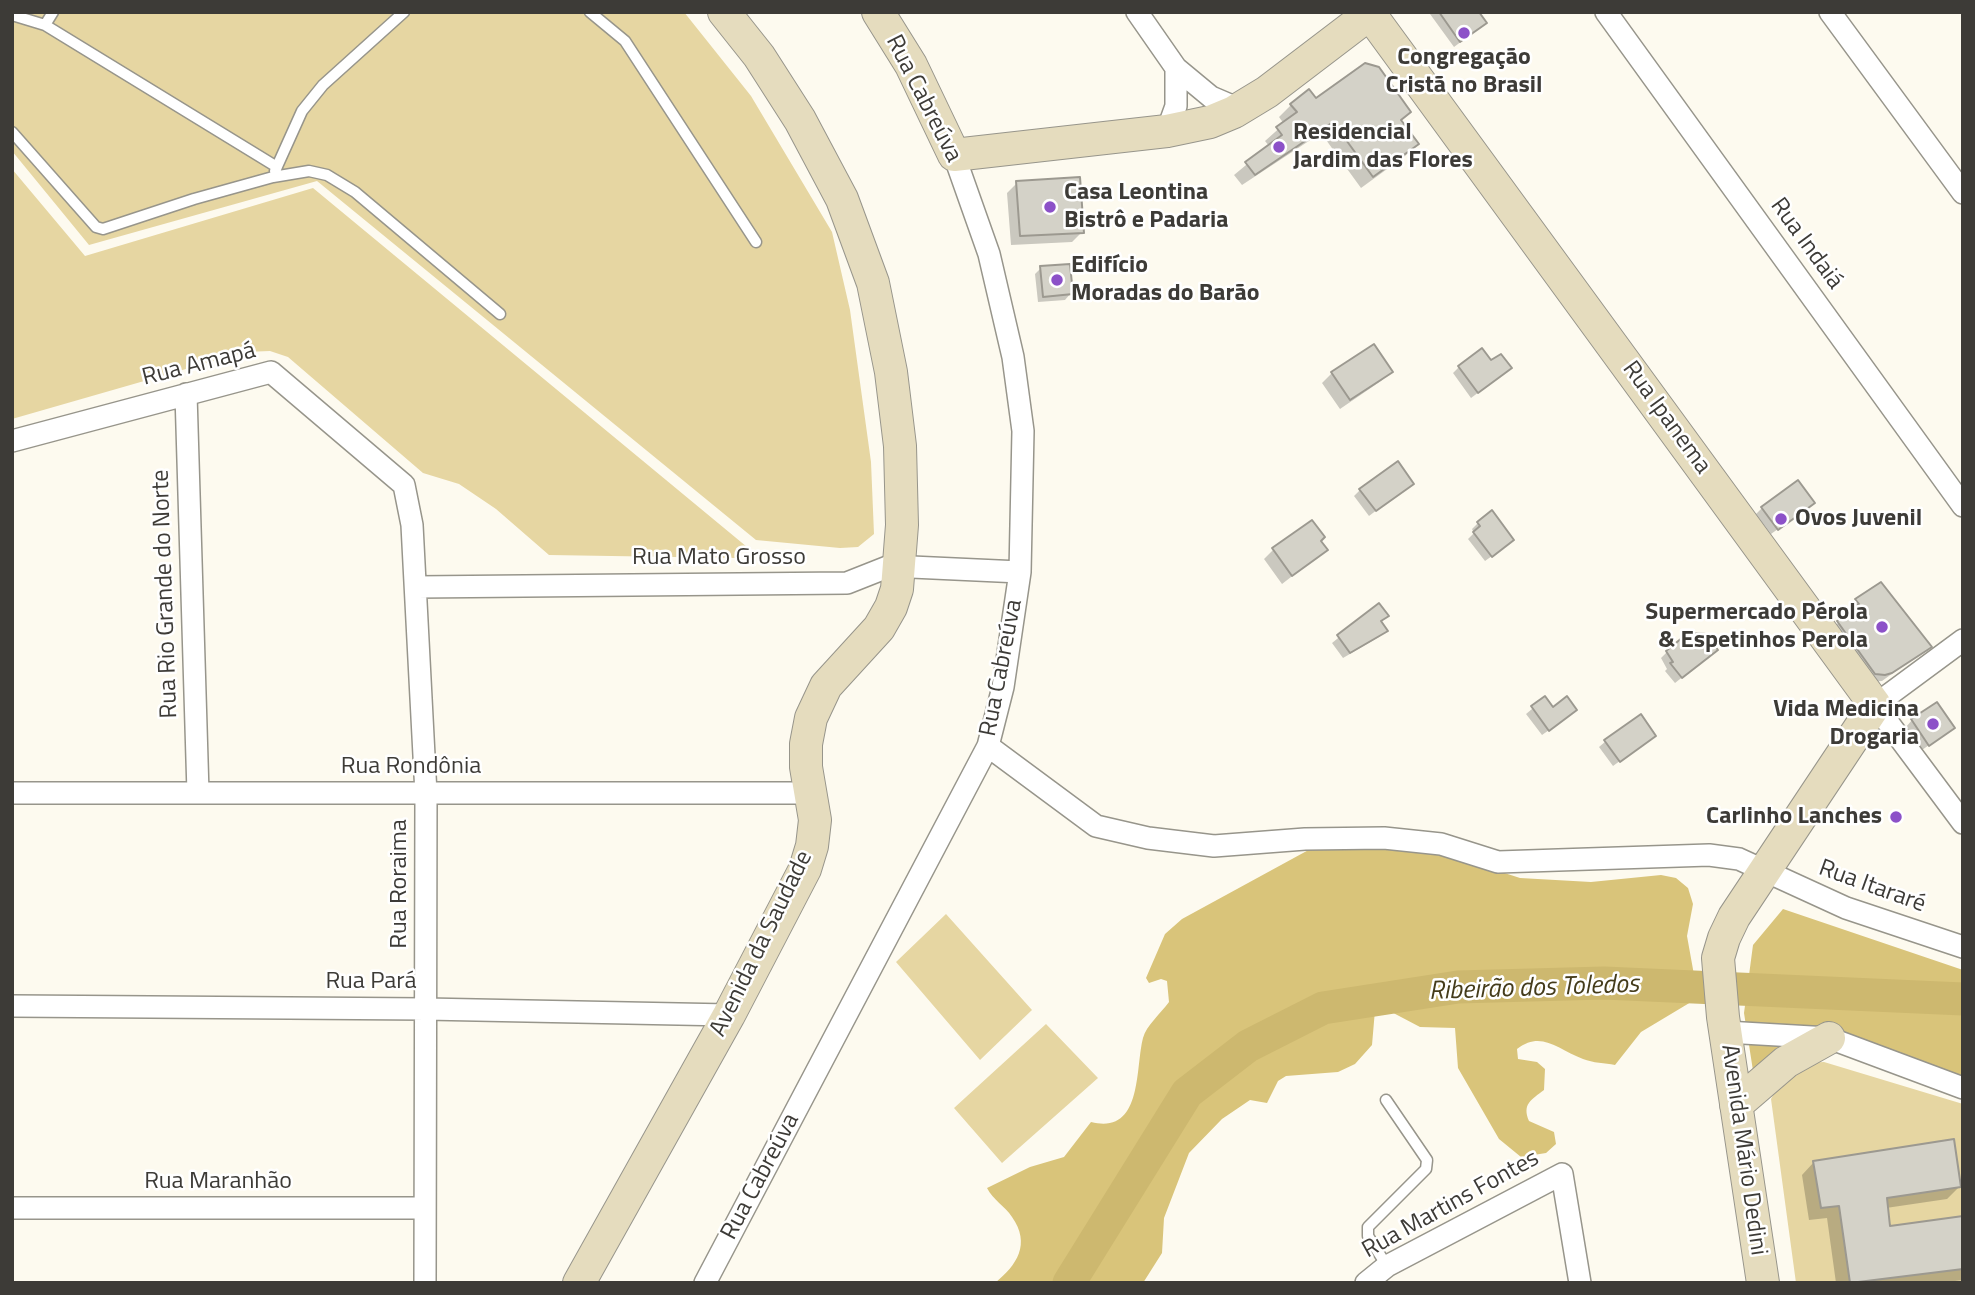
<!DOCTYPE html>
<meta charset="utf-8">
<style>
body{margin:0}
#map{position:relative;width:1975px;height:1295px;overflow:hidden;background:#fdfaef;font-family:"Titillium Web",sans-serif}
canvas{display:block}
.frame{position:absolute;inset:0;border:14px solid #3d3b37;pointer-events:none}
</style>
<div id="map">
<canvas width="1975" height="1295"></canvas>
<div class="frame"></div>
</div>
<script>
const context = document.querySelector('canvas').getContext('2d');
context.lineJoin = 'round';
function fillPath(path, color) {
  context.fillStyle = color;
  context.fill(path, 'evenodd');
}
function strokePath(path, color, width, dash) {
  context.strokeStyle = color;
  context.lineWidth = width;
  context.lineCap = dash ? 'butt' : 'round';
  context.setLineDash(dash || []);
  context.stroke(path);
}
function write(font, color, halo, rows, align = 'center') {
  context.font = font + ' "Titillium Web",sans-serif';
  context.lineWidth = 5;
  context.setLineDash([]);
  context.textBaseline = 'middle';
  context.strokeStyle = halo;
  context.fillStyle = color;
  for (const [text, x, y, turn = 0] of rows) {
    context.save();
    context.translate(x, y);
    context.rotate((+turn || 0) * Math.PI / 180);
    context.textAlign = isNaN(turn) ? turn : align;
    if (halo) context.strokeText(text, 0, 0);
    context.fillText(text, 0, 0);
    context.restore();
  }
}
const green = new Path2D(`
 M12 12H684L751 96 832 232 850 310 871 462 874 534 858 547 840 548 756 540 317 181 89 245 12 151Z
 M12 169 85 256 313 188 747 547 736 558 549 555 496 509 459 484 423 473 288 357 270 351 245 352 12 419Z
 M946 914 1032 1010 980 1060 896 962Z
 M1046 1024 1098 1078 1002 1163 954 1108Z
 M1824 1062 1963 1104V1283H1796L1771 1099 1779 1084 1807 1063Z`);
const forest = new Path2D(`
 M1423 836 1489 868 1520 878 1591 882 1661 875 1676 878 1688 888 1693 904 1687 936 1696 986 1691 1002 1641 1032 1615 1065C1605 1063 1593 1063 1583 1059 1558 1050 1542 1030 1517 1049L1518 1059 1537 1062 1545 1069 1544 1090C1531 1100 1522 1104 1529 1121L1554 1132 1556 1144 1546 1153 1521 1157 1499 1139 1458 1068 1455 1028 1420 1027 1382 1007 1375 1010 1372 1045 1355 1064 1338 1072 1286 1076 1278 1081 1267 1103 1250 1100 1222 1119 1189 1153 1164 1218 1162 1253 1143 1283H995C1017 1265 1031 1244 1012 1217 1005 1206 993 1200 987 1188L1030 1167 1064 1157 1091 1122C1143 1135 1135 1069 1143 1038 1146 1026 1161 1013 1169 1002L1167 981 1161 979 1149 983 1146 978 1165 934 1182 919 1314 847Z
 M1783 909 1963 970V1087L1821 1048 1754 1077 1744 1013 1753 945Z`);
const shadow = new Path2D(`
 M1433 12H1477L1478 29 1454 47 1430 14Z
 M1316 100 1409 112 1400 121 1417 144 1405 156 1361 188 1321 133 1242 185 1234 175 1269 146 1265 141 1284 124 1279 117 1291 105Z
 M1017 183 1082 232 1072 242 1011 245 1007 193Z
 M1041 268 1071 293 1065 300 1038 302 1035 274Z
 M1459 367 1503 374 1471 398 1453 373Z
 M1390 372 1381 381 1340 409 1322 383 1332 373Z
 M1411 484 1369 516 1354 496 1360 490Z
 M1762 508 1806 509 1771 534 1756 514Z
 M1478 523 1506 546 1485 561 1468 539 1474 533 1472 529Z
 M1319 541 1326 550 1282 584 1264 559 1273 550Z
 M1881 584 1929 647 1882 681 1870 682 1830 630 1851 612 1848 609 1856 601Z
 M1379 605 1386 616 1380 623 1386 631 1379 637 1343 658 1332 643Z
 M1667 652 1709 656 1675 683 1665 671 1667 669 1661 658Z
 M1544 699 1552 709 1569 716 1542 735 1526 714Z
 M1912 720 1953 728 1922 750 1906 727Z
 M1654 736 1613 766 1599 747 1606 741Z
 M1814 1162 1959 1187 1947 1199 1886 1208 1888 1228 1963 1218V1280L1939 1283H1836L1827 1218 1809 1220 1802 1175Z`);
const river = new Path2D(`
 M1069 1283 1187 1093 1248 1046 1323 1008 1458 987 1604 983 1963 999`);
const building = new Path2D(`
 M1439 12H1479L1487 23 1460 42Z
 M1365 63 1379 67 1411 112 1401 120 1419 144 1373 177 1333 122 1255 175 1245 162 1282 135 1276 127 1297 112 1290 104 1309 89 1316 98Z
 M1080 177 1084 233 1020 236 1016 181Z
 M1070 264 1073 294 1043 297 1040 266Z
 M1374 344 1393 372 1350 400 1331 372Z
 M1482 348 1491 360 1501 354 1512 368 1478 393 1458 366Z
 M1398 461 1414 484 1376 511 1359 489Z
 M1798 480 1815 503 1778 530 1761 507Z
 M1492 510 1514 540 1492 557 1473 532 1480 526 1477 522Z
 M1312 520 1325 537 1321 541 1328 550 1292 576 1272 548Z
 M1881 582 1932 647 1892 673 1885 675 1875 674 1837 621 1859 604 1855 599Z
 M1379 603 1389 616 1381 621 1388 631 1350 653 1337 635Z
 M1688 633 1706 634 1718 650 1682 678 1670 663 1673 662 1666 651Z
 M1545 696 1553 707 1567 696 1577 710 1549 731 1531 706Z
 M1937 702 1955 728 1929 746 1911 719Z
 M1641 714 1656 736 1620 762 1604 740Z
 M1954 1139 1961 1187 1887 1198 1890 1226 1963 1216V1269L1850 1283 1839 1206 1821 1208 1813 1161Z`);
const lane = new Path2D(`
 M590 12 625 41 756 242
 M12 15 45 25 277 167
 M45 25 53 12
 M12 132 96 227 103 229 194 199 273 177 309 171 327 175 355 192 500 314
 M275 171 302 111 323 85 404 12
 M1386 1100 1427 1160 1426 1169 1368 1227V1236L1387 1266`);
const street = new Path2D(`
 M1137 12 1176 68
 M1606 12 1963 506
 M1830 12 1963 193
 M1167 131 1176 106V68L1211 97 1239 109
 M186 394 198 793
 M12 441 271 372 404 485 412 525 426 794 425 1283
 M417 587 847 583 890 566 1020 572
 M1963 640 1875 705 1963 823
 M988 746 1096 826 1148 838 1214 846 1305 839 1384 838 1441 844 1498 862 1709 855 1739 859 1846 908 1963 947
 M12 793H809
 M12 1006 426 1009 729 1015
 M1726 1032 1829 1038 1963 1088
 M12 1208H425
 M705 1283 988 746 1003 687 1020 572 1023 431 1013 357 989 254 954 155
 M1366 1283 1387 1266 1562 1174 1580 1283`);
const secondary = new Path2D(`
 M878 12 911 65 954 155 1167 131 1210 122 1234 112 1267 92 1372 12
 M1370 14 1875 705 1734 917 1724 938 1718 958 1723 1017 1763 1283
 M1736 1105 1786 1062 1829 1038
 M579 1283 729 1015 805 869 812 846 815 820 806 767V744L811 718 826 686 879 628 891 607 897 589 902 525 900 446 891 372 873 283 842 199 800 120 759 56 724 12`);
const markers = [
 [1464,33,7,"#8c51c8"],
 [1279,147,7,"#8c51c8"],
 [1050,207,7,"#8c51c8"],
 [1057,280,7,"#8c51c8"],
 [1781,519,7,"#8c51c8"],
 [1882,627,7,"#8c51c8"],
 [1933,724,7,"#8c51c8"],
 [1896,817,7,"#8c51c8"]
];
const poiNames = [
 ["Congregação",1464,58,"center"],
 ["Cristã no Brasil",1464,86,"center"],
 ["Residencial",1293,133],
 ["Jardim das Flores",1293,161],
 ["Casa Leontina",1064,193],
 ["Bistrô e Padaria",1064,221],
 ["Edifício",1071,266],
 ["Moradas do Barão",1071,294],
 ["Ovos Juvenil",1795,519],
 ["Supermercado Pérola",1868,613,"right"],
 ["& Espetinhos Perola",1868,641,"right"],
 ["Vida Medicina",1919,710,"right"],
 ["Drogaria",1919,738,"right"],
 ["Carlinho Lanches",1882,817,"right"]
];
const streetNames = [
 ["Rua Cabreúva",923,99,63],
 ["Rua Indaiá",1806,244,54],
 ["Rua Amapá",199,365,-14],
 ["Rua Ipanema",1666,418,54],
 ["Rua Mato Grosso",719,558],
 ["Rua Rio Grande do Norte",166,594,-92],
 ["Rua Cabreúva",1002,668,-79],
 ["Rua Rondônia",411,767],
 ["Rua Roraima",400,884,-90],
 ["Rua Itararé",1872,887,20],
 ["Avenida da Saudade",762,944,-64],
 ["Rua Pará",371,982],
 ["Avenida Mário Dedini",1743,1150,82],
 ["Rua Cabreúva",761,1177,-62],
 ["Rua Maranhão",218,1182],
 ["Rua Martins Fontes",1451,1205,-29]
];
const waterNames = [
 ["Ribeirão dos Toledos",1534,989,-2]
];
fillPath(green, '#e6d6a2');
fillPath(forest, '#d9c47a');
fillPath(shadow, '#0003');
strokePath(river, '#cdb86f', 33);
fillPath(building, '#d4d2c8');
strokePath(building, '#9c9990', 2);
strokePath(lane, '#97958b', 13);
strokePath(street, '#97958b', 24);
strokePath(secondary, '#97958b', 34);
strokePath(lane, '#fff', 10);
strokePath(street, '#fff', 21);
strokePath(secondary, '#e5dcbe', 32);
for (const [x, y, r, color] of markers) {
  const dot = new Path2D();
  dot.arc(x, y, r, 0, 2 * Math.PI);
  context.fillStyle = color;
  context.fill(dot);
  strokePath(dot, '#fff', 2.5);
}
write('bold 24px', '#3d3b37', '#fff', poiNames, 'left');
write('24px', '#3d3b37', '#fff', streetNames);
write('italic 26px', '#453c1b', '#fff', waterNames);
</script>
